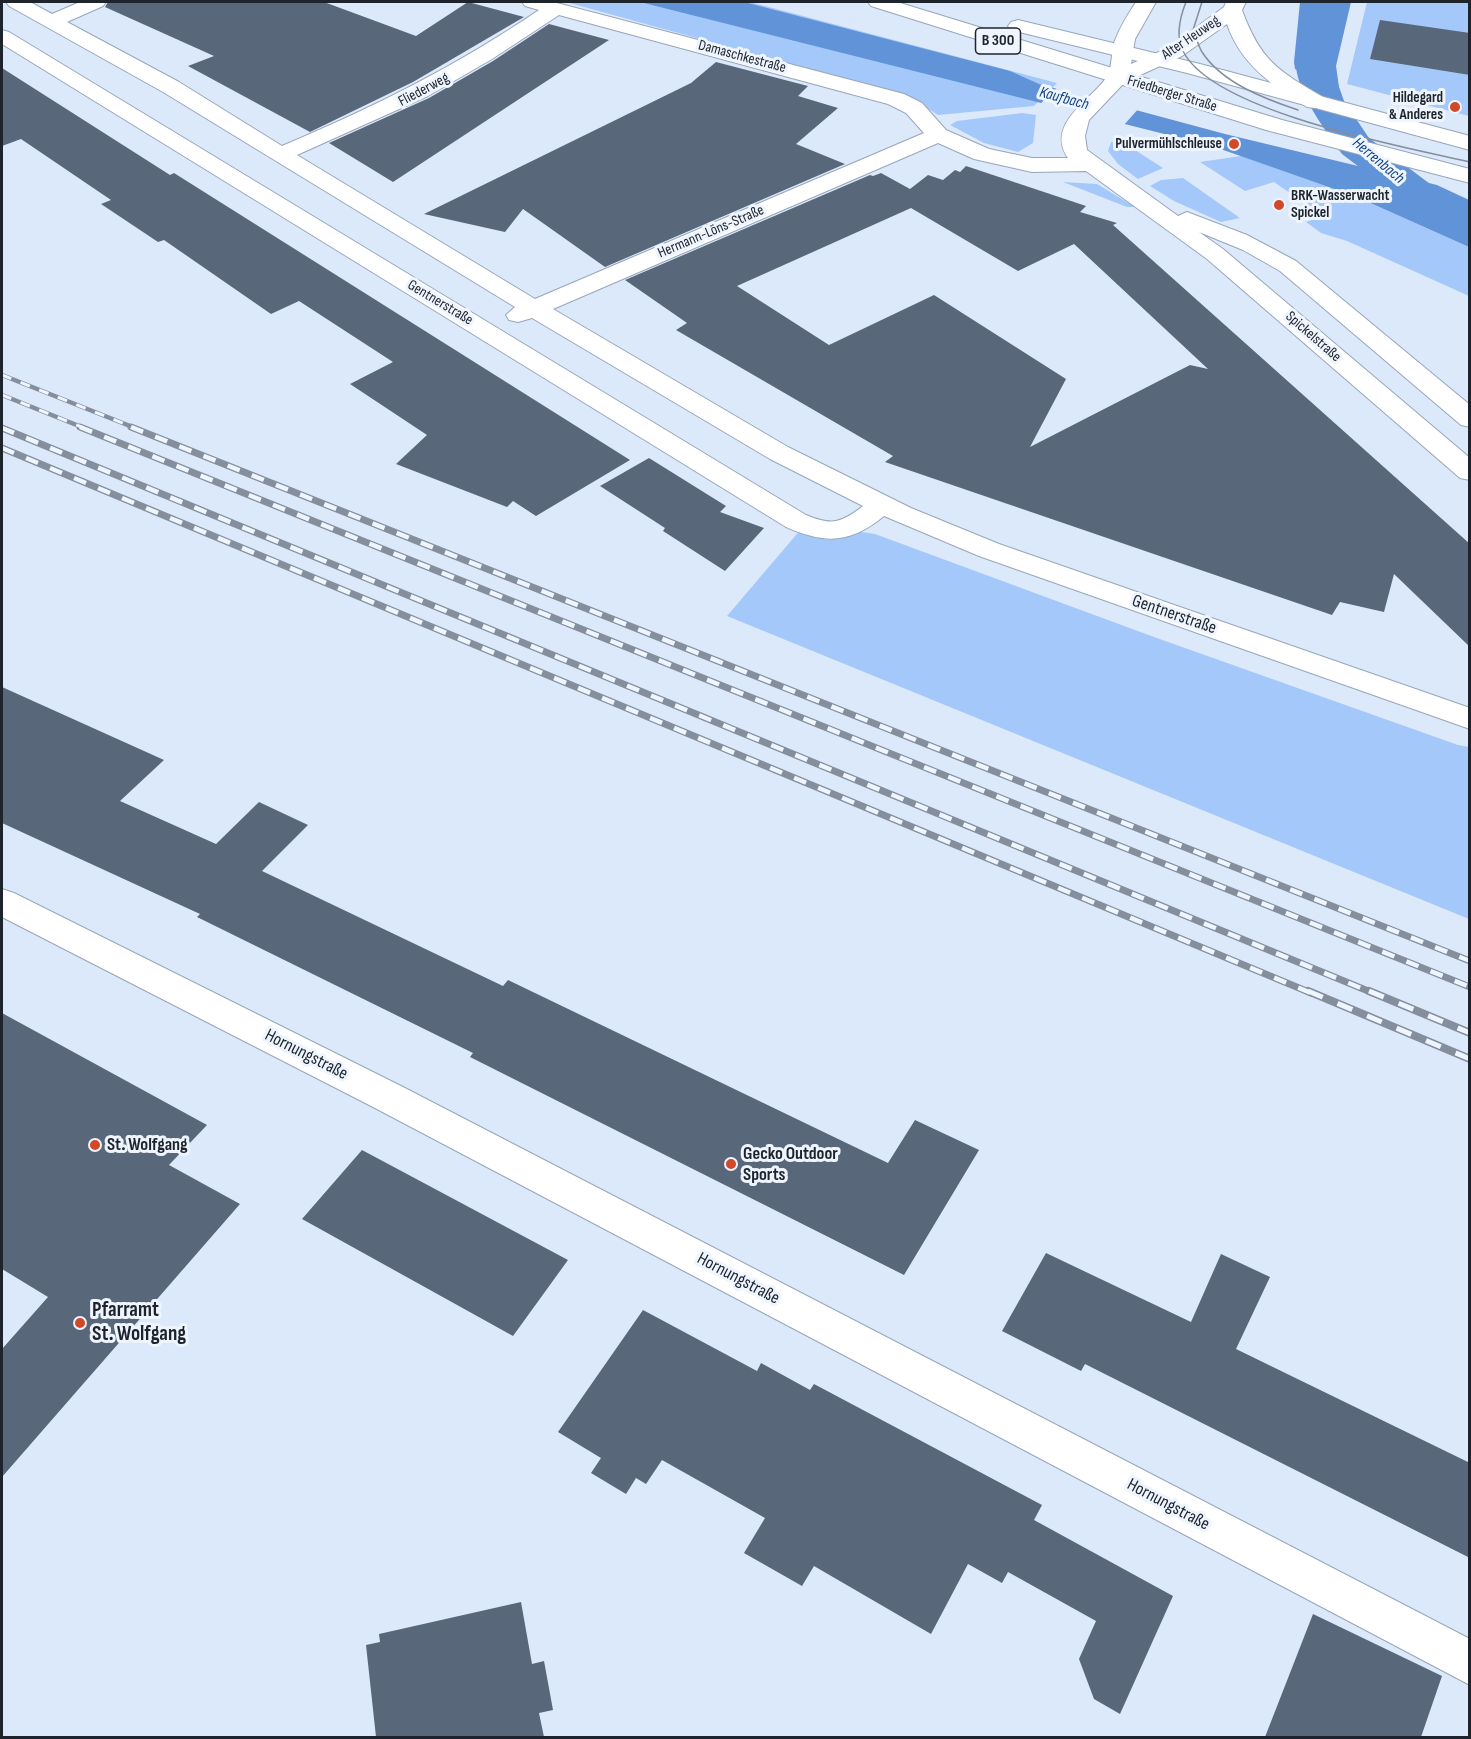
<!DOCTYPE html>
<meta charset="utf-8">
<style>
body{margin:0}
#map{position:relative;width:1471px;height:1739px;overflow:hidden;background:#dce9fb;font-family:"Sofia Sans Condensed",sans-serif}
canvas{display:block}
.frame{position:absolute;inset:0;border:3px solid #1e242c;pointer-events:none}
</style>
<div id="map">
<canvas width="1471" height="1739"></canvas>
<div class="frame"></div>
</div>
<script>
const context = document.querySelector('canvas').getContext('2d');
context.lineJoin = 'round';
function fillPath(path, color) {
  context.fillStyle = color;
  context.fill(path, 'evenodd');
}
function strokePath(path, color, width, dash) {
  context.strokeStyle = color;
  context.lineWidth = width;
  context.lineCap = dash ? 'butt' : 'round';
  context.setLineDash(dash || []);
  context.stroke(path);
}
function write(font, color, halo, rows, align = 'center') {
  context.font = font + ' "Sofia Sans Condensed",sans-serif';
  context.lineWidth = 6;
  context.setLineDash([]);
  context.textBaseline = 'middle';
  context.strokeStyle = halo;
  context.fillStyle = color;
  for (const [text, x, y, turn = 0] of rows) {
    context.save();
    context.translate(x, y);
    context.rotate((+turn || 0) * Math.PI / 180);
    context.textAlign = isNaN(turn) ? turn : align;
    if (halo) context.strokeText(text, 0, 0);
    context.fillText(text, 0, 0);
    context.restore();
  }
}
const green = new Path2D(`
 M566 2H750L1057 83 1034 106 938 115 910 97Z
 M1367 2H1469V116L1347 84Z
 M1022 113 1036 115 1033 143 1018 152 984 143 950 125 957 121Z
 M1111 142 1124 143 1163 168 1138 179 1118 164 1108 151Z
 M1241 156 1357 197 1469 247V296L1347 241 1321 233 1306 222 1323 216 1274 182 1245 191 1200 162Z
 M1183 178 1240 218 1221 222 1174 201 1150 186 1161 180Z
 M1063 182 1097 184 1135 207H1127Z
 M802 528 848 530 875 534 1154 637 1458 745 1469 747V919L727 616Z`);
const water = new Path2D(`
 M640 2H744L1010 71 1039 84 1225 134 1437 185 1469 200V247L1357 197 1212 146Z
 M1300 2H1351L1336 66 1339 87 1295 69 1294 62Z`);
const pier = new Path2D(`
 M1059 86 1140 107 1123 126 1039 105Z`);
const canal = new Path2D(`
 M1305 2H1339L1332 67 1344 101 1369 138 1450 199 1455 207 1450 215 1436 219 1422 215 1342 154C1326 131 1299 96 1296 67 1295 51 1303 19 1305 2Z`);
const building = new Path2D(`
 M108 2H324L416 36 468 2 524 17 413 82 310 132 188 66 214 56 105 7Z
 M1380 20 1470 33V75L1370 59Z
 M549 24 609 40 393 182 329 143 429 98 493 61Z
 M716 62 808 86 798 96 838 108 796 144 845 164 605 267 523 209 505 232 424 214 691 83Z
 M2 68 170 175 174 173 630 460 536 516 513 501 507 507 396 464 427 435 350 384 393 362 299 301 271 314 164 240 158 242 101 204 111 200 21 139 2 146Z
 M966 166 1086 206 1080 212 1117 223 1113 225 1470 544V647L1394 574 1384 612 1340 602 1332 615 885 462 893 456 676 330 687 323 625 280 870 175 873 176 881 173 910 189 928 175 943 180 955 170 960 172ZM911 208 1018 271 1074 244 1208 369 1190 365 1030 447 1066 379 934 295 829 345 737 286Z
 M649 458 726 506 720 512 764 528 725 571 663 531 665 528 600 486Z
 M2 687 164 760 120 801 216 844 259 802 308 825 262 871 503 986 508 980 888 1163 915 1120 979 1150 904 1275 470 1057 473 1053 197 917 200 914 2 823Z
 M2 1013 207 1125 169 1165 240 1204 2 1477V1349L48 1297 2 1269Z
 M362 1150 568 1260 513 1336 302 1219Z
 M1046 1253 1191 1322 1221 1254 1270 1277 1236 1349 1470 1463V1558L1085 1364 1081 1371 1002 1331Z
 M643 1310 757 1371 761 1363 810 1390 814 1384 1042 1505 1034 1520 1173 1596 1120 1714 1094 1699 1079 1659 1096 1621 1008 1572 1002 1583 968 1564 931 1634 814 1566 802 1586 744 1553 765 1518 662 1460 646 1484 636 1478 626 1494 591 1473 601 1458 558 1432Z
 M521 1602 532 1664 544 1661 553 1710 539 1713 544 1737H376L366 1645 380 1642 379 1634Z
 M1313 1614 1442 1676 1421 1737H1265Z`);
const minor = new Path2D(`
 M6 2H30L52 14 80 2H106L103 6 67 22 179 82 282 146C376 106 455 67 539 10L525 6 522 2H553L904 94 922 103 946 130 989 149 1032 158H1068C1045 124 1091 100 1106 78 1114 67 1110 49 1116 38 1121 25 1129 13 1136 2H1156L1135 39 1131 64 1168 48 1224 7 1226 2H1246L1242 10C1260 60 1278 71 1323 97L1326 102 1323 107 1315 108 1307 107C1272 85 1241 65 1227 24L1182 56 1125 82 1089 120 1085 136 1087 150 1178 216 1187 212 1247 235 1296 261 1470 405V427L1461 425 1280 271 1243 250 1199 232 1223 249 1470 458V480L1460 478 1207 259 1086 171 1032 172 974 159 938 143 553 309 788 447 911 508 999 544 1470 708V729L979 556 884 516C850 544 825 544 786 527L2 44V30L9 32 806 515C832 526 841 523 863 506L770 459 532 318 518 322 509 320 506 315 515 307 163 92 9 6ZM559 15 888 104 906 113 924 133 535 299 297 155 428 96 492 59Z
 M2 889 14 893 401 1086 1470 1639V1685L375 1108 2 917Z`);
const major = new Path2D(`
 M868 2H897L1282 120 1470 169V183L1266 130 871 6Z
 M1018 20 1200 64 1470 136V150L1187 73 1011 30 1008 26 1011 22Z`);
const tram = new Path2D(`
 M1186 2C1180 17 1175 35 1183 51 1213 112 1405 147 1470 162
 M1202 2 1193 30C1196 37 1198 45 1202 52 1222 83 1265 99 1298 110`);
const railFar2 = new Path2D(`
 M2 375 135 428
 M2 395 84 428`);
const railFar1 = new Path2D(`
 M80 427 1470 987
 M131 427 1470 961
 M2 428 1373 993
 M2 448 1311 993`);
const rail = new Path2D(`
 M1308 991 1470 1059
 M1369 991 1470 1033`);
const markers = [
 [1455,107,6,"#d24829"],
 [1234,144,6,"#d24829"],
 [1279,205,6,"#d24829"],
 [95,1145,6,"#d24829"],
 [731,1164,6,"#d24829"],
 [80,1323,6,"#d24829"]
];
const farStreetnames = [
 ["Alter Heuweg",1191,38,-34],
 ["Damaschkestraße",742,57,15],
 ["Fliederweg",424,90,-28],
 ["Friedberger Straße",1172,94,17],
 ["Hermann-Löns-Straße",711,232,-23],
 ["Gentnerstraße",440,303,31],
 ["Spickelstraße",1313,337,41]
];
const farPoinames = [
 ["Hildegard",1443,98],
 ["& Anderes",1443,115],
 ["Pulvermühlschleuse",1222,144],
 ["BRK-Wasserwacht",1291,196,"left"],
 ["Spickel",1291,213,"left"]
];
const shields = [
 [998,41,45]
];
const shieldNames = [
 ["B 300",998,41]
];
const farWaternames = [
 ["Kaufbach",1064,99,15],
 ["Herrenbach",1378,161,40]
];
const streetNames = [
 ["Gentnerstraße",1174,615,19],
 ["Hornungstraße",306,1055,27],
 ["Hornungstraße",738,1279,28],
 ["Hornungstraße",1168,1505,28]
];
const poiNames = [
 ["St. Wolfgang",107,1145],
 ["Gecko Outdoor",743,1154],
 ["Sports",743,1175]
];
const nearPoinames = [
 ["Pfarramt",92,1311],
 ["St. Wolfgang",92,1335]
];
fillPath(green, '#a4c8f9');
fillPath(water, '#6093d7');
fillPath(pier, '#dce9fb');
fillPath(canal, '#6093d7');
fillPath(building, '#59677a');
strokePath(minor, '#97a6ba', 2);
strokePath(major, '#97a6ba', 2);
fillPath(minor, '#fff');
fillPath(major, '#fff');
strokePath(tram, '#848e9c', 1.5);
strokePath(railFar2, '#848e9c', 4.5);
strokePath(railFar1, '#848e9c', 7);
strokePath(rail, '#848e9c', 8);
strokePath(railFar2, '#eff5fe', 3, [10]);
strokePath(railFar1, '#eff5fe', 4.5, [13]);
strokePath(rail, '#eff5fe', 5, [16]);
for (const [x, y, r, color] of markers) {
  const dot = new Path2D();
  dot.arc(x, y, r, 0, 2 * Math.PI);
  context.fillStyle = color;
  context.fill(dot);
  strokePath(dot, '#eff5fe', 2);
}
write('15px', '#1e242c', '#eff5fe', farStreetnames);
write('bold 15px', '#1e242c', '#eff5fe', farPoinames, 'right');
for (const [x, y, w] of shields) {
  const box = new Path2D();
  box.roundRect(x - w / 2, y - 13, w, 26, 4.5);
  context.fillStyle = '#eff5fe';
  context.fill(box);
  strokePath(box, '#1e242c', 1.5);
}
write('bold 16px', '#1e242c', null, shieldNames);
write('italic 16px', '#114381', '#eff5fe', farWaternames);
write('18px', '#1e242c', '#eff5fe', streetNames);
write('bold 18px', '#1e242c', '#eff5fe', poiNames, 'left');
write('bold 21px', '#1e242c', '#eff5fe', nearPoinames, 'left');
</script>
